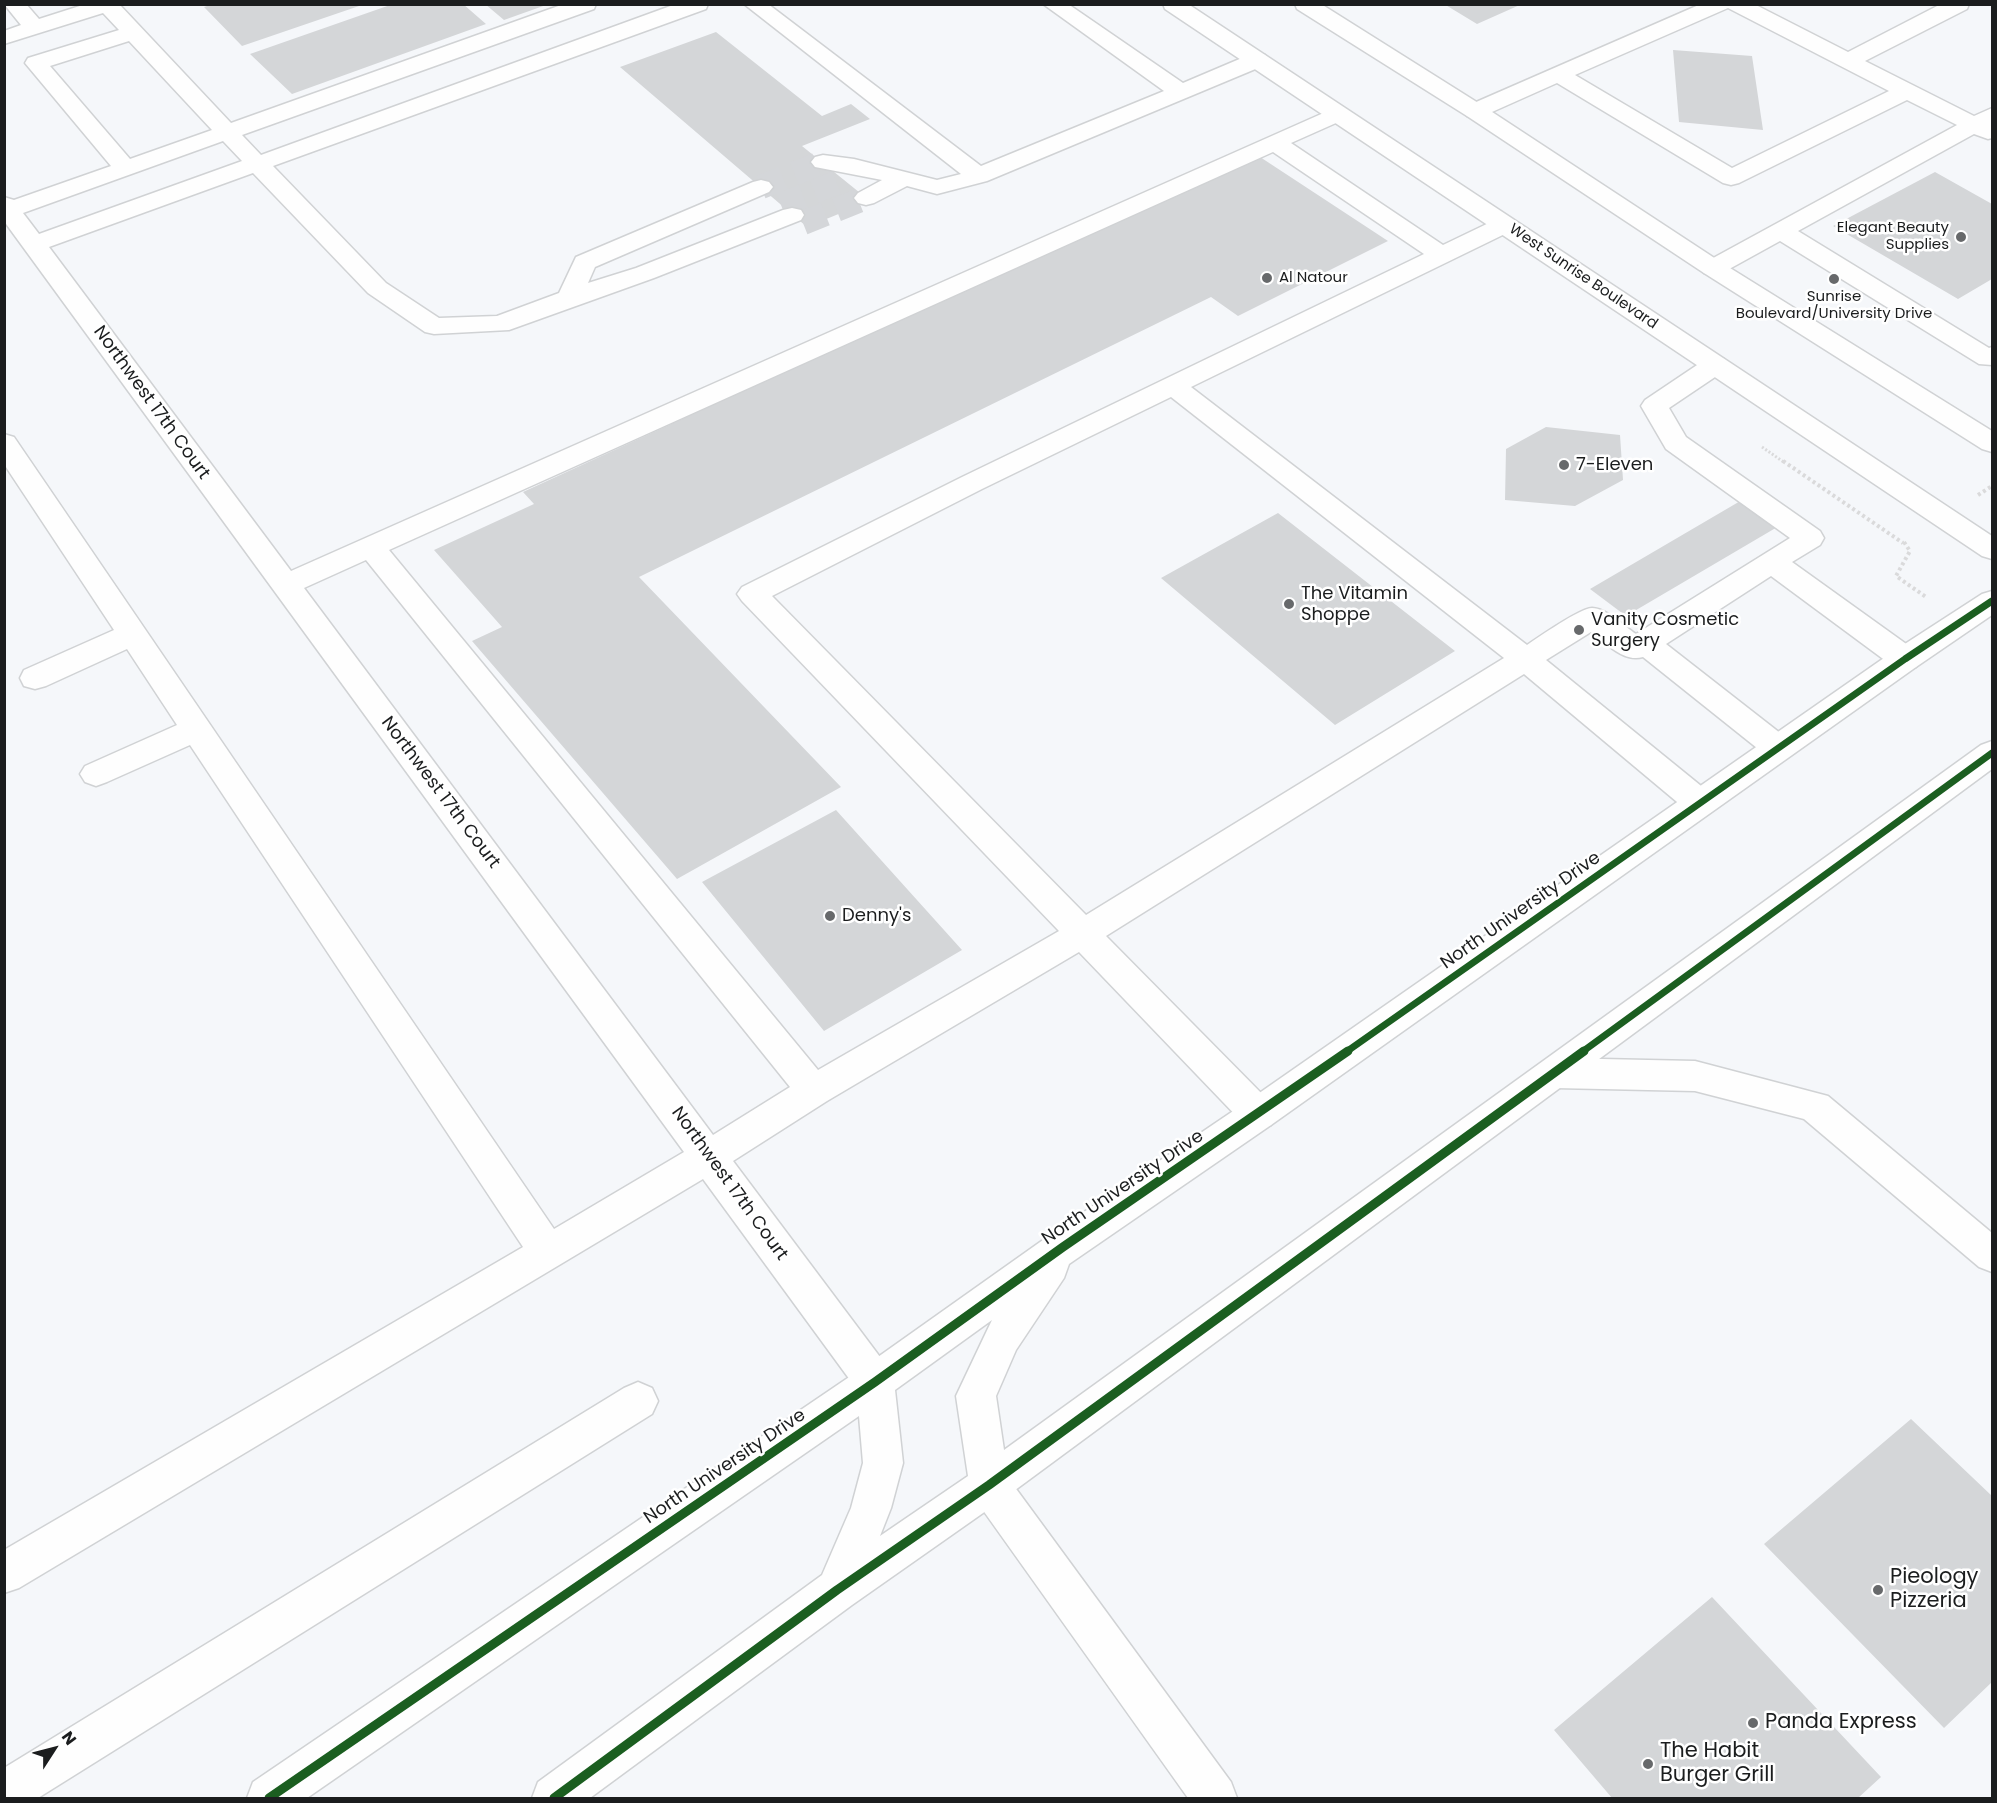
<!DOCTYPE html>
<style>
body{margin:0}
#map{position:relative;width:1997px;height:1803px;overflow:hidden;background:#f5f7fa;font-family:Poppins,sans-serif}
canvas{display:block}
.frame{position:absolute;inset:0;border:6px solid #1b1d1e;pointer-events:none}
.north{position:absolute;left:24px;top:1719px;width:60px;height:60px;-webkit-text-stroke:4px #fff;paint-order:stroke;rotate:54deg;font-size:16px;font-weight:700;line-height:24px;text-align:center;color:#1b1d1e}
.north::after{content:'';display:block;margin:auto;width:21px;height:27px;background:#1b1d1e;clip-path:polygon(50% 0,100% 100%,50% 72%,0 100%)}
</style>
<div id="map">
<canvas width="1997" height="1803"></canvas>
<div class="frame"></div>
<div class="north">N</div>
</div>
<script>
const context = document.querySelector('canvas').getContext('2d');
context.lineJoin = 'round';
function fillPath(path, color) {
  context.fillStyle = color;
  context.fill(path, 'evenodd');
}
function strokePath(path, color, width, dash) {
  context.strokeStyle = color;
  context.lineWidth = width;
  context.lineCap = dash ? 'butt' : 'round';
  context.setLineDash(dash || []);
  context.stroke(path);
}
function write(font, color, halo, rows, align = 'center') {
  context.font = font + ' Poppins,sans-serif';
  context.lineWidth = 5;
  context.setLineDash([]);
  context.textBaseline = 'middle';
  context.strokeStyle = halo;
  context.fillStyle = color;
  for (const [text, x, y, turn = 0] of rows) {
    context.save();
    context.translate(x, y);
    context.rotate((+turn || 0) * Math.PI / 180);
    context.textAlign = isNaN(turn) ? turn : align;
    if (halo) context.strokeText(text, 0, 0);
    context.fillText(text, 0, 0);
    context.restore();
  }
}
const building = new Path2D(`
 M213 4H362V5L242 46 204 7Z
 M393 4H463L486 24 292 94 250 54Z
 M485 4H546V5L504 20Z
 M1444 4H1522L1477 24Z
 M716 32 822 116 851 104 870 119 802 146 870 201 807 227 620 67Z
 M1673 50 1752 56 1763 130 1679 122Z
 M1257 155 1388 241 1238 316 1211 297 639 577 841 787 677 879 472 641 502 627 434 550 534 504 523 492Z
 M1935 172 1992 204V279L1958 299 1833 226Z
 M1546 427 1620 435 1623 480 1575 506 1505 500 1506 449Z
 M1742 500 1779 526 1626 616 1590 589Z
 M1278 513 1455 651 1335 725 1161 578Z
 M836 810 962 950 824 1031 702 882Z
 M1911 1419 1992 1496V1682L1944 1728 1764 1544Z
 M1712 1597 1881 1777 1858 1798H1612L1554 1730Z`);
const minorTunnel = new Path2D(`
 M761 187 823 162
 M781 205 843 180
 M803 223 866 198`);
const pathFar1 = new Path2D(`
 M1762 447 1785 463`);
const path = new Path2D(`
 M1783 461 1903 543
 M1978 495 1992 486
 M1904 542 1910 551 1896 576 1926 597`);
const minor = new Path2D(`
 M4 4H26L39 19 86 4H119L231 123 564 4H596L594 9 242 135 261 155 676 4H708L706 9 273 166 386 283 439 318 497 316 559 293 576 257 753 182 761 180 769 182 773 187 769 192 595 267 588 283 636 268 783 210 792 208 801 210 804 215 801 220 654 278 509 330 434 334 425 332 368 293 253 173 49 247 291 571 1337 107 1345 109 1348 114 1345 119 1291 143 1443 245 1495 220 1504 218 1513 220 1516 225 1513 230 1191 387 1527 645C1539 637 1580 608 1592 608 1606 608 1624 626 1636 634L1790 538 1666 449 1641 406 1645 400 1706 359 1715 357 1724 359 1728 365 1724 371 1669 408 1686 437 1820 531 1824 538 1820 545 1792 562 1916 651 1920 659 1916 667 1905 670 1894 667 1771 576 1666 644 1789 740 1794 748 1789 756 1778 760 1767 756 1643 657C1624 663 1606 643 1591 632L1546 660 1711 794 1716 803 1711 812 1700 815 1689 812 1524 674 1106 936 1271 1103 1276 1114 1271 1125 1258 1129 1245 1125 1079 952 827 1101 733 1161 889 1369 895 1382 889 1395 875 1400 861 1395 703 1179 19 1588 4 1593V1550L523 1247 190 745 107 782 96 786 85 782 80 774 85 766 177 725 127 649 46 686 35 689 24 686 20 678 24 670 114 630 4 464V434L14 437 554 1229 684 1152 4 221V197L14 200 111 166 25 63 28 58 119 30 103 13 4 44V31L21 25ZM129 41 212 130 130 159 50 66ZM223 141 242 161 39 234 23 213ZM1273 152 1424 254 962 477 742 587 737 594 742 601 1059 931 818 1070 389 550ZM1171 397 1504 658 1086 915 772 596 982 489ZM366 560 790 1087 713 1135 304 588Z
 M744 4H768L981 166 1164 91 1043 4H1068L1183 83 1249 55 1257 53 1265 55 1268 60 1265 65 987 181 937 194 907 186 874 203 866 205 858 203 854 198 858 193 882 180 815 167 811 162 815 157 823 155 854 159 937 180 961 174Z
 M1701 4H1754L1848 52 1941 4H1969L1967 9 1865 61 1974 116 1992 108V138L1988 139 1974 134 1798 231 1989 348 1992 347V365L1979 364 1780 241 1722 273 1713 275 1704 273 1701 268 1704 263 1957 125 1907 100 1739 183 1731 185 1723 183 1557 83 1483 116 1475 118 1467 116 1464 111 1467 106ZM1728 8 1889 91 1732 168 1575 75Z
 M1555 1058 1695 1061 1828 1096 1992 1233V1272L1979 1267 1804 1119 1695 1091 1555 1088 1543 1083 1537 1073 1543 1063Z
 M638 1382 652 1388 658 1401 652 1414 38 1798H4V1768L624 1388Z
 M989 1465 1003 1471 1231 1782 1237 1798H1188L975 1499 969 1485 975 1471Z`);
const major = new Path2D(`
 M1992 591V615L1916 667 1271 1125 1069 1264 1064 1278 1016 1350 996 1396 1004 1450 1981 745 1992 741V769L1003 1499 852 1605 590 1798H532L538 1782 822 1575 851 1508 863 1463 859 1416 307 1798H247L253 1782 861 1369 1050 1235 1245 1103 1894 651 1982 594ZM992 1320 956 1396 968 1476 880 1536 891 1508 903 1463 895 1390Z`);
const highway = new Path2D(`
 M1163 4H1188L1992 536V559L1982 556 1165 9Z
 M1295 4H1321L1483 106 1722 263 1992 431V452L1982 449 1704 273 1467 116 1297 9Z`);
const cyclewayFar1 = new Path2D(`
 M1346 1052 1905 659 1992 601
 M1582 1052 1992 753`);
const cycleway = new Path2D(`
 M269 1798 875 1382 1063 1247 1348 1051
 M554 1798 837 1590 989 1485 1584 1051`);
const markers = [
 [1961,237,6,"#67696b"],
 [1267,278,6,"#67696b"],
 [1834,279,6,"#67696b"],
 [1564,465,6,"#67696b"],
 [1289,604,6,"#67696b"],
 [1579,630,6,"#67696b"],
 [830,916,6,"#67696b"],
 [1878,1590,6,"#67696b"],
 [1753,1723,6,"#67696b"],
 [1648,1764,6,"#67696b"]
];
const farPoinames = [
 ["Elegant Beauty",1949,228],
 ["Supplies",1949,245],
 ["Al Natour",1279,278,"left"],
 ["Sunrise",1834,297,"center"],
 ["Boulevard/University Drive",1834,314,"center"]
];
const farStreetnames = [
 ["West Sunrise Boulevard",1583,277,34]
];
const streetNames = [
 ["Northwest 17th Court",151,403,54],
 ["Northwest 17th Court",440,793,53],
 ["North University Drive",1521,911,-35],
 ["Northwest 17th Court",729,1184,54],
 ["North University Drive",1123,1188,-34],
 ["North University Drive",725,1467,-34]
];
const poiNames = [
 ["7-Eleven",1576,465],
 ["The Vitamin",1301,594],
 ["Shoppe",1301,615],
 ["Vanity Cosmetic",1591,620],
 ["Surgery",1591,641],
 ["Denny's",842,916]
];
const nearPoinames = [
 ["Pieology",1890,1578],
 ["Pizzeria",1890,1602],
 ["Panda Express",1765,1723],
 ["The Habit",1660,1752],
 ["Burger Grill",1660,1776]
];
fillPath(building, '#d4d6d8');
strokePath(minorTunnel, '#d4d6d9', 24, [24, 12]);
strokePath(minor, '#d0d2d4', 3);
strokePath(major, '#d0d2d4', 3);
strokePath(highway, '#d0d2d4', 3);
strokePath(pathFar1, '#dadadb', 3, [2, 2]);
strokePath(path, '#dadadb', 4, [3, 3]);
fillPath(minor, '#fefefe');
fillPath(major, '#fefefe');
fillPath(highway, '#fefefe');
strokePath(cyclewayFar1, '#1b5e20', 7);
strokePath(cycleway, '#1b5e20', 9);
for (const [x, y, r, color] of markers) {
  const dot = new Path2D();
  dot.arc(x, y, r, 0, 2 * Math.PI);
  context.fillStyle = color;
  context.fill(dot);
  strokePath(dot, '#fff', 2);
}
write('15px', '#1b1d1e', '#fff', farPoinames, 'right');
write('15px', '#1b1d1e', '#fff', farStreetnames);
write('18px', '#1b1d1e', '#fff', streetNames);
write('18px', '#1b1d1e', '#fff', poiNames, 'left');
write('21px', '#1b1d1e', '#fff', nearPoinames, 'left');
</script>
